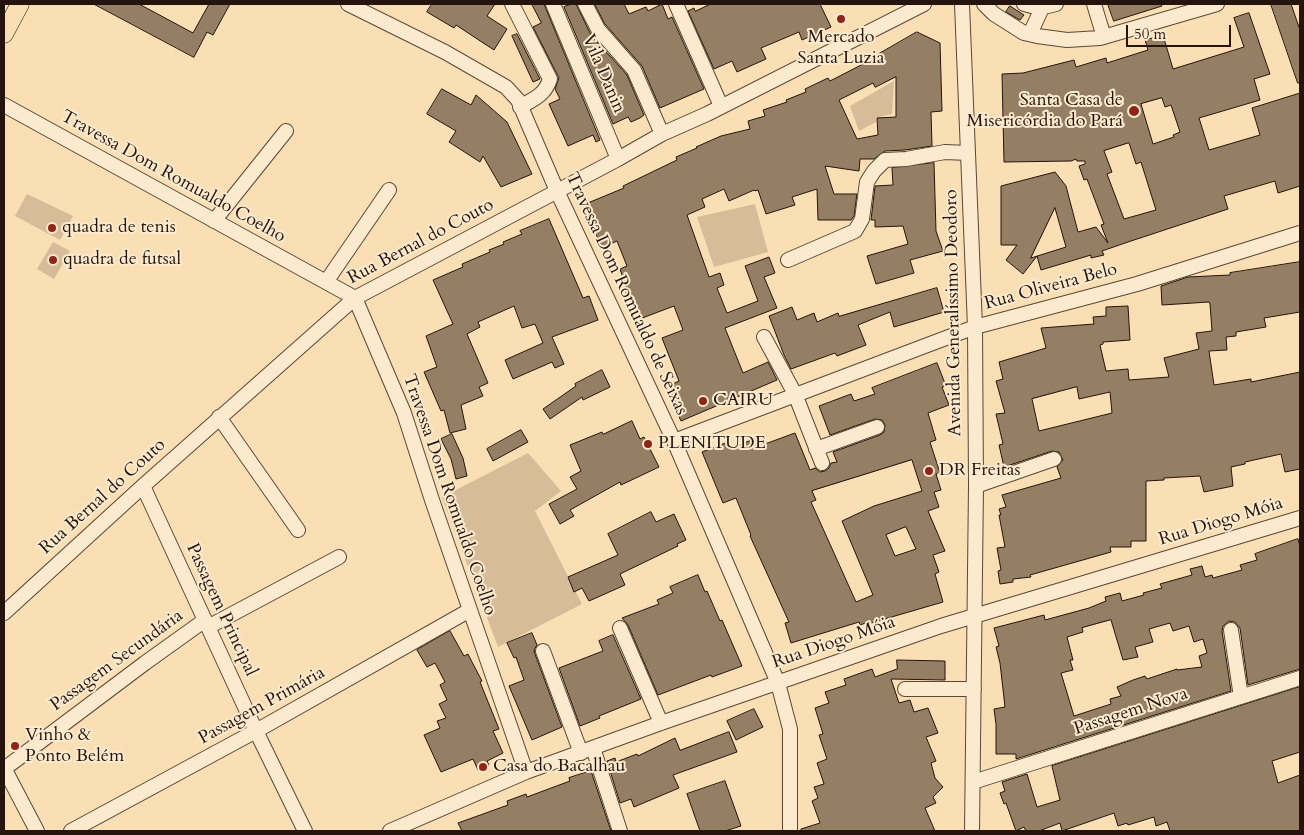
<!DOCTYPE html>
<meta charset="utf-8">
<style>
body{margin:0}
#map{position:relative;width:1304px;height:835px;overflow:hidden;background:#fadfb4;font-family:Cardo,serif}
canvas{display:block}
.frame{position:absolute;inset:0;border:5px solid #25140d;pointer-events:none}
.scale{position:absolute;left:1126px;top:25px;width:105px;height:22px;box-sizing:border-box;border:2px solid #25140d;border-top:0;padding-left:6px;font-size:15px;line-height:18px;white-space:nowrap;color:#25140d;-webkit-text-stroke:4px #fceace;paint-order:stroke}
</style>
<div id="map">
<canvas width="1304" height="835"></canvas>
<div class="frame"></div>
<div class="scale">50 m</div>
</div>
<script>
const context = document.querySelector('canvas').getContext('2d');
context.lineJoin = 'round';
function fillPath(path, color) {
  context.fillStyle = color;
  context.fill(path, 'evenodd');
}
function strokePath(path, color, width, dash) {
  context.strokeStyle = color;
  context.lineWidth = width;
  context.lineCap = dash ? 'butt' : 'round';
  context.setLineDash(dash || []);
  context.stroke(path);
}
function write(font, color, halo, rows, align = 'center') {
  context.font = font + ' Cardo,serif';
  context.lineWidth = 4;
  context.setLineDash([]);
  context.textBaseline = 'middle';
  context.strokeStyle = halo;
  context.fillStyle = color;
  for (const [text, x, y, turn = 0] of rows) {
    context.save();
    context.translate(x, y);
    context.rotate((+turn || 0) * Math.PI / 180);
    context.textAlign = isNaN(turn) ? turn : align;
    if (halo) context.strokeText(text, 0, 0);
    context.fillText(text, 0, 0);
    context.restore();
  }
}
const green = new Path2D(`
 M894 81 892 114 876 118V122L859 131 850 106Z
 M27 194 73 216 60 240 15 216Z
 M755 204 768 252 714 267 697 217Z
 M53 242 70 251 54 279 37 269Z
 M528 453 561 491 535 511 582 604 498 647 442 497Z`);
const building = new Path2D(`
 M94 4H139L193 33 209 4H230L213 35 207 32 194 57Z
 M432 4H495L487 16 507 29 494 50 456 25 454 28 427 12Z
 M532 4H544L600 140 596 142 593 135 568 146 549 104 560 99 555 89 559 78 533 27 541 23Z
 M572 4H576L591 35 627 75 644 115 640 118 631 122 628 117 613 124 564 7Z
 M595 4H624L629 14 646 7 648 11 662 4 668 19 672 17 704 89 660 108 642 66 605 24Z
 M711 4H820L831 27 802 40 799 32 761 48 766 59 737 72 732 61 714 69 688 11 694 8 695 11Z
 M1108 4H1161L1162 6 1114 21Z
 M1271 4H1291L1300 30V83H1298Z
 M1010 6 1024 15 1020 20 1006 12Z
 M1249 13 1270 74 1254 79 1260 100 1199 118 1209 150 1260 135 1252 108 1300 93V186L1278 193 1275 181 1224 196 1228 209 1128 242 1102 251 1104 255 1091 258V255L1041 270 1037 256 1023 274 1006 260 1017 245H1001V186L1055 172 1066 186 1078 232 1096 227 1108 243 1101 225 1104 224 1087 179 1084 180 1079 166 1085 164V161H1077L1076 159 1071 161 1004 162 1002 74 1023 73 1074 60 1076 67 1106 58 1107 63 1148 50 1145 40 1163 35 1173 69 1244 47 1234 18ZM1162 98 1165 107 1171 105 1180 132 1173 135 1174 137 1153 144 1141 104ZM1129 143 1136 164 1141 162 1156 210 1124 219 1107 174 1112 172 1104 151ZM1055 208 1066 247 1031 258Z
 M917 32 940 43 942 111 931 112 932 146 905 150 885 151 874 159H860L859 171 825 166 834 194H857L854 216 851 220H818L817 189 792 197 795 205 766 214 758 190 755 191 754 190 729 201 724 189 702 199 705 207 687 215 709 277 720 273 724 285 717 288 727 313 758 301 745 266 769 257 775 273 764 277 777 308 725 328 743 373 768 362 777 380 681 421 666 387 679 381 662 338 683 330 674 306 637 320 625 290 627 289 620 269 627 266 617 241 602 248 583 205 624 188 623 186 677 160 676 157 697 148 696 147 721 136 750 129 748 121 765 116 763 110 787 102 786 100 806 92 805 89 828 78 830 81 865 63V62ZM896 77V117L877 118 878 135 857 139 839 100 873 83 875 87Z
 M517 34 540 79 533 82 512 36Z
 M442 89 471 105 476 95 507 122 532 174 501 187 483 156 480 162 449 142 456 131 427 114Z
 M934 163 936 231 943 251 910 260 914 273 876 284 867 256 908 244 903 226 875 227V220H871L875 186 893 185 892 168Z
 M549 219 583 298 589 296 598 320 552 337 564 364 555 368 552 362 513 379 505 360 543 343 535 324 522 328 514 306 478 322 480 327 467 334 488 383 479 387 483 396 461 405 466 429 450 433 444 410 441 411 424 372 437 367 426 336 453 324 433 280 463 267 462 264 490 252 489 250 504 244 503 242 522 234 520 231Z
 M1300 262V312L1264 318 1266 327 1236 332V336L1226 337 1227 350 1209 351 1214 385 1251 379V382L1300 372V469L1285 472 1281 454 1245 462V464L1231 467 1233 486 1204 492 1200 476 1164 478V480L1146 481V541H1131V547H1110L1111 552 1030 575 1031 577 1013 579V582L1000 584 998 571 1001 570 997 548 1005 547 999 515H1001L999 509 1006 507 1002 495 1061 478 1057 467 1063 460 1059 452 1052 451 1004 467 999 445 1003 444 996 414 1005 413 996 381 1003 379 999 362 1046 348 1041 328 1094 324 1093 317 1106 316V307L1128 306 1130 340 1103 342V344L1100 345 1106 371 1128 369 1129 380 1169 377 1164 358 1199 349 1196 333 1212 331 1210 304 1209 302 1162 305 1161 286 1188 277 1230 275V273ZM1077 387 1079 399 1110 392 1112 413 1039 431 1032 399Z
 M937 288 944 312 894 327 890 312 858 325 866 345 837 356 835 353 791 369 784 355 769 316 792 307 797 320 814 313 817 322 838 313 839 316Z
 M937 363 946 386 942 387 949 405 928 413 936 440 930 442 940 473 936 474 941 490 934 492 939 507 928 511 945 551 933 555 939 572 935 574 943 602 871 623V621L860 625 859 622 791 643 785 623 789 622 750 536 751 535 736 498 723 503 702 452 728 442 731 448 762 436 765 444 795 433 810 470 815 468 820 472 825 471 829 468 831 463 837 462 833 452 880 435 884 432 885 425 882 420 875 419 830 435 819 406 851 394 854 401 875 394 872 388ZM912 460 922 491 874 506 842 521 873 595 856 602 811 502 816 500 812 491ZM906 527 916 549 895 556 886 535Z
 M602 370 610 387 583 400 582 397 550 419 543 409 576 386 575 384Z
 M632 421 640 439 644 437 659 467 621 485 620 482 570 510 574 516 560 524 549 504 577 489 570 477 581 471 570 445 602 432 603 434Z
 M521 430 528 442 493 461 487 449Z
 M452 434 463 458 467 476 456 479 451 459 441 439Z
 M651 512 656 522 674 514 686 540 677 544 678 546 620 574 625 585 589 601 582 588 574 592 568 577 618 555 608 534Z
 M1298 539 1300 546V669L1248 685 1240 628 1235 622 1229 621 1223 626 1222 631 1231 691 1016 759V754H996V724L994 709 1005 707 1000 663 996 647 999 646 994 628 1044 615 1045 620 1089 608 1106 601 1105 597 1120 593 1122 601 1144 595 1143 593 1162 588 1160 584 1192 575 1190 569 1202 566 1205 577 1212 575 1213 578 1242 570 1240 565 1257 560 1255 554ZM1111 620 1123 660 1138 657 1135 647 1153 642 1149 629 1170 623 1173 631 1189 626 1194 642 1203 639 1207 653 1199 656 1202 667 1177 670V669L1147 679 1145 676 1133 680 1117 687 1121 696 1110 699 1111 704 1074 716 1061 673 1073 670 1070 660H1073L1067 637 1083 632 1082 628Z
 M698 575 705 592 707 591 720 621 722 620 742 666 712 677 711 675 658 695 628 625 622 618 659 604 657 600 673 593 670 587Z
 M450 631 464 656 468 654 472 662 482 681 480 682 499 729 493 731 503 753 487 761 489 765 478 770 473 759 441 772 424 735 440 728 437 721 446 718 439 704 447 700 440 685 445 682 435 663 427 667 417 650Z
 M532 633 537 645 534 650 535 654 562 727 532 740 509 686 524 680 516 657 514 658 507 643Z
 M613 635 641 699 599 716 600 718 580 726 559 668 603 651 599 641Z
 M897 660 945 661V680L891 679 899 703 910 700 914 712 928 708 938 733 926 737 936 761 931 763 935 778 943 787 933 797 936 803 925 808 935 831H801V829L820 823 812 801 818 798 814 787 824 784 817 763 827 759 819 735 823 734 815 708 829 703 825 692 846 685 844 679 872 669 875 677 897 669Z
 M1300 687V752L1272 761 1278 783 1300 775V831H1170L1167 822 1156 826 1154 817 1128 825 1127 823 1118 826 1114 813 1062 831 1060 823 1039 831H1026L1024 827 1016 831 1006 803 1004 804 1000 793 1005 791 1002 782 1027 774 1037 807 1060 800 1052 766Z
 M754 709 763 727 736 740 727 721Z
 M729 732 737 752 673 775 679 788 634 807 631 799 620 803 607 761 615 758 616 762 637 754 638 756 675 738 680 750Z
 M591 771 611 831H462L458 823 508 805 507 801 526 794 527 797 570 781 569 778Z
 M725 781 741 826 725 831H700L687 794Z`);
const minor = new Path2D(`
 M348 4 445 52 506 87 518 100 557 191 674 441 778 683 790 729V831
 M512 4 550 79C545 95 534 99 520 107
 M553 4 618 159
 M585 4 598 29 634 70 662 134
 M676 4 721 106
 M962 4 975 327 976 486 972 831
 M984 4 994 14 1024 33 1037 36 1067 40 1100 38 1217 4
 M1024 4C1035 8 1044 8 1056 4
 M1094 4 1104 37
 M1030 34 1042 8
 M4 105 355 298 404 413 432 500 526 772
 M214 221 286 131
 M788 260 855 231 862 219 867 182 874 171 885 160 906 159 945 152 968 153
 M326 282 389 190
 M764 337 795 394 822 463
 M219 417 298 530
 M674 441 975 327 1137 284 1300 233
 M816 449 877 427
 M143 486 256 731 305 831
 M976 486 1054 459
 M4 613 143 486 355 298 618 159 662 134 707 114 924 4
 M208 627 339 557
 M620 628 661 723
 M1231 630 1241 697
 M543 651 581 753
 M905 689H974
 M593 748 620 831
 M4 768 37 831
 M4 769 145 663 205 620
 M973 782 1300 678
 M71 831 256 731 470 610
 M390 831 526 772 661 723 941 626 1300 518`);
const major = new Path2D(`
 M4 34 20 4`);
const markers = [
 [841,19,5,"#8f2418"],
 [1134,111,6,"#8f2418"],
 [52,228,5,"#8f2418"],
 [53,260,5,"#8f2418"],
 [703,401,5,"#8f2418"],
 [648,444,5,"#8f2418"],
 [929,471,5,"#8f2418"],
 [15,746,5,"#8f2418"],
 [483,767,5,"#8f2418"]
];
const poiNames = [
 ["Mercado",841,38,"center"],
 ["Santa Luzia",841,59,"center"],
 ["Santa Casa de",1123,101,"right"],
 ["Misericórdia do Pará",1123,122,"right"],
 ["quadra de tenis",62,228],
 ["quadra de futsal",63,260],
 ["CAIRU",713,401],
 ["PLENITUDE",658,444],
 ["DR Freitas",939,471],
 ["Vinho &",25,736],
 ["Ponto Belém",25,757],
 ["Casa do Bacalhau",493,767]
];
const streetNames = [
 ["Vila Danin",603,74,67],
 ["Travessa Dom Romualdo Coelho",173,177,29],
 ["Rua Bernal do Couto",421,242,-28],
 ["Rua Oliveira Belo",1051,287,-15],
 ["Travessa Dom Romualdo de Seixas",626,294,65],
 ["Avenida Generalíssimo Deodoro",954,313,-91],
 ["Travessa Dom Romualdo Coelho",449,495,71],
 ["Rua Bernal do Couto",103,497,-42],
 ["Rua Diogo Móia",1221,522,-17],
 ["Passagem Principal",221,610,65],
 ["Rua Diogo Móia",834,643,-19],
 ["Passagem Secundária",117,661,-36],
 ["Passagem Primária",262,706,-29],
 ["Passagem Nova",1131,712,-18]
];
fillPath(green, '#d6bc98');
fillPath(building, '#947e64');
strokePath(building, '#25140d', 1);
strokePath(minor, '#5a4737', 16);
strokePath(major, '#25140d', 19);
strokePath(minor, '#fceace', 14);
strokePath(major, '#fadfb4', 18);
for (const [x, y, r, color] of markers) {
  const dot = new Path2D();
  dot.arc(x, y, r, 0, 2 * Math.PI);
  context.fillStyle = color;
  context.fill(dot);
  strokePath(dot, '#fceace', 2);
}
write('18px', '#25140d', '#fceace', poiNames, 'left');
write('18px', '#25140d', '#fceace', streetNames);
</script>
